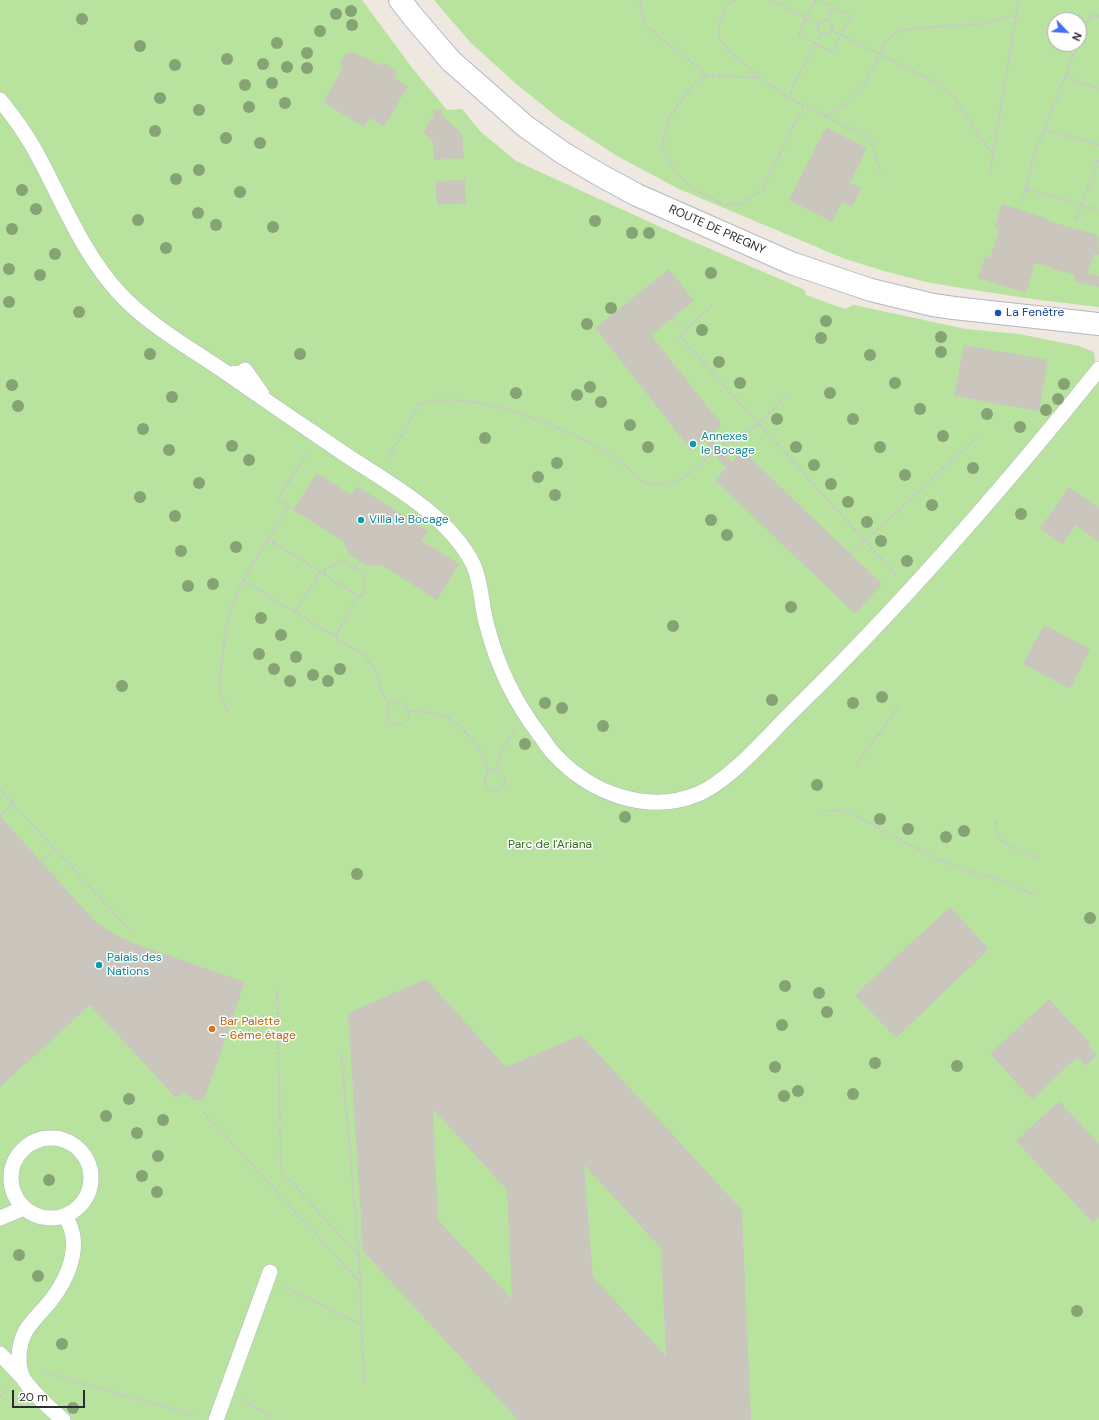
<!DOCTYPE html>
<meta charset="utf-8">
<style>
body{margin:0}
#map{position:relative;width:1099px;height:1420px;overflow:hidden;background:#eee8e0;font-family:"DM Sans",sans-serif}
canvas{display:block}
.north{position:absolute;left:1047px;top:12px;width:40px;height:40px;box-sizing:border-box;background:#fff;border:1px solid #ababab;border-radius:50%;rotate:115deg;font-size:11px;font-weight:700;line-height:16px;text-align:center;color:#2d2d2d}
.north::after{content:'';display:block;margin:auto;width:14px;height:18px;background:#446df8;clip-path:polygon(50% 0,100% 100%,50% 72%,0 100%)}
.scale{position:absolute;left:12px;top:1390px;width:73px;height:18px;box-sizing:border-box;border:2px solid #2d2d2d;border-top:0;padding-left:5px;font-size:12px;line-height:14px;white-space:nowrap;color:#2d2d2d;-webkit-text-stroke:3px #fff;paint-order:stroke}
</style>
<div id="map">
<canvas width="1099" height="1420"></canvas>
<div class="north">N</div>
<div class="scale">20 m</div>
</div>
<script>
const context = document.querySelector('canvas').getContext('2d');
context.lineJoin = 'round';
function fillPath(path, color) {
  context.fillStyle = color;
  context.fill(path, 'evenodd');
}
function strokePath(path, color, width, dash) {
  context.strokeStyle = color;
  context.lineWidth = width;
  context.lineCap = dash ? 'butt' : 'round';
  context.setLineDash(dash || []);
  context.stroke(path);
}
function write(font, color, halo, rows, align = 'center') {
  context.font = font + ' "DM Sans",sans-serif';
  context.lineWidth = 3;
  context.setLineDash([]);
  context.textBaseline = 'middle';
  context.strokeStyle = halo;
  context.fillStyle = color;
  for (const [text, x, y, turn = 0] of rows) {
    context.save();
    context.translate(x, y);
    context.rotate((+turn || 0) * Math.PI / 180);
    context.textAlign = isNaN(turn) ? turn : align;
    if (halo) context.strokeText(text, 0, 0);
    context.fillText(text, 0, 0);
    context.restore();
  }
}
const green = new Path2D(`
 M0 0H362L413 69 447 110 462 109 480 131 516 161 678 235 805 290 806 295 845 309 854 305 966 329 1019 334 1079 346 1094 352 1095 362 1099 364V1420H0Z
 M434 0H1099V307L1039 300 967 289 926 282 884 271 845 259 679 189 617 156 560 119 515 83 470 42ZM1055 20H1079V44H1055Z`);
const building = new Path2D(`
 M353 52 361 57 363 56 380 66 382 62 397 72 394 78 408 86 384 127 370 118 364 127 323 102 342 70 340 63 346 53Z
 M433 110H442V115L462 134 464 158 434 160 433 142 423 132 433 116Z
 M826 127 867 148 850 183 861 188 852 207 842 202 832 222 789 200Z
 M465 180 466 203 437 205 435 181Z
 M1002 204 1049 219 1048 221 1098 235 1099 255 1094 254 1088 273 1099 276V287L1074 281 1075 275 1035 263 1026 293 978 278 985 256 990 258 999 230 994 228Z
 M669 269 694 301 651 335 722 425 709 436 731 462 743 451 882 584 855 614 715 480 726 468 704 439 691 450 595 328Z
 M964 345 1048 360 1039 411 954 396Z
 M317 473 351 495 357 486 428 531 422 541 459 564 437 600 382 565 368 566 349 554 343 541 293 510Z
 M1069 487 1099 508V542L1076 525 1062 544 1040 528Z
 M1044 625 1090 649 1070 689 1023 664Z
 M0 816 81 906 95 921 106 929 118 936 133 943 245 982 207 1092 205 1098 201 1100 195 1101 191 1098 185 1091 176 1098 90 1005 0 1087Z
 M950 907 989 949 896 1038 855 995Z
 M426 979 506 1067 581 1035 742 1210 751 1420H518L363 1251 348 1013ZM433 1109 507 1190 512 1299 438 1220ZM584 1165 661 1248 666 1356 593 1277Z
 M1049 999 1091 1044 1088 1046 1097 1055 1085 1066 1077 1057 1032 1099 990 1054Z
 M1059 1101 1099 1144V1217L1093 1223 1016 1141Z`);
const path = new Path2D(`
 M640 0 644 24 661 39 689 60 707 75
 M734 0 728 5 719 23V39L728 50 766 83 790 98 871 139 881 176
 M771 0 818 24
 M815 0 798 35 832 52 851 16 818 0
 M818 27a7 7 0 1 1 14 0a7 7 0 1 1-14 0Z
 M827 20 833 7
 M831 30 913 71 940 85 951 94 980 137 993 153
 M1079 42 1090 15 1099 16
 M1078 44 1032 161 1026 189 1099 210
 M1065 77 1099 88
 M760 78 707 75 697 82 681 100 669 119 661 147 676 171 687 184 699 192 725 205 742 203 762 190 804 105
 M790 98 791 90 821 33
 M826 117 851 100 863 87 872 71 884 44 896 32 914 28 983 24 1016 15
 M1045 129 1099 145
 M990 172 1019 0
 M1022 201 1026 189
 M1076 219 1099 158
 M712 305 679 336 896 575
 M673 318 684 331
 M388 459 419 405C461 386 559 425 598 447 610 454 621 463 632 472 636 475 642 481 646 483 651 485 663 484 668 483 690 479 702 460 719 448 732 440 746 434 758 424 769 414 780 402 790 392
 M268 539 359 596 335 636
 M850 554 898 511 979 435
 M355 568 359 560
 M325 575 324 570 342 560 365 574 364 595 359 596
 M243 580 364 655 375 670 382 693 390 705
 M295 612 320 572
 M387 714a11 11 0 1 1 22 0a11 11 0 1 1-22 0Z
 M228 711 221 694 220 677 225 634 230 611 243 580 289 506 278 499 307 452
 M409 711C421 712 434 712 445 716 449 717 452 721 455 723 474 739 482 750 489 773
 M857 764 899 706
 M485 781a10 10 0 1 1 20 0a10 10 0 1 1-20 0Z
 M495 771 502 749 514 732
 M0 790 131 931
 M822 811 842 810 849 812 937 859 977 874 1004 881 1035 896
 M0 816 13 804
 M995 821 998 835 1004 843 1040 859
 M41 861 55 849
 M277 987 281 1171 359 1256 364 1386
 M341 1051 359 1256
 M203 1112 360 1282
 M285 1287 361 1325
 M44 1372 197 1416
 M0 1397 7 1390
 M245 1399 248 1403 273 1418`);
const service = new Path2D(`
 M0 100C13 116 26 134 36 152 62 200 83 255 121 295 150 326 193 350 228 374L241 373 245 370 262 394
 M228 374C266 401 305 427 343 453 388 483 448 514 473 564 482 583 481 606 487 626 497 665 514 701 539 734 544 740 548 748 554 754 590 793 647 815 698 794 729 781 765 739 789 715 900 607 1002 490 1099 369
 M11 1178a40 40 0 1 1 80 0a40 40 0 1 1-80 0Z
 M0 1218 24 1208
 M0 1354 22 1377
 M63 1420C49 1407 33 1394 23 1378 20 1372 19 1364 19 1357 20 1327 36 1320 52 1299 65 1282 76 1258 73 1237 72 1230 69 1223 66 1217
 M216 1420 270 1272`);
const tertiary = new Path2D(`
 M400 0 414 18 451 61 525 126 563 153 600 175 637 195 791 263 871 290 933 305 954 308 1099 324`);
const trees = [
 [351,11],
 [336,14],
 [82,19],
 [352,25],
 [320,31],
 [277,43],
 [140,46],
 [307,53],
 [227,59],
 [263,64],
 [175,65],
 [287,67],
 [307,68],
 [272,83],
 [245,85],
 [160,98],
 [285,103],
 [249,107],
 [199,110],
 [155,131],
 [226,138],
 [260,143],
 [199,170],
 [176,179],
 [22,190],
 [240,192],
 [36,209],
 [198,213],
 [138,220],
 [595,221],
 [216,225],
 [273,227],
 [12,229],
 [632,233],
 [649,233],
 [166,248],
 [55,254],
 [9,269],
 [711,273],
 [40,275],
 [9,302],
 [611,308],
 [79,312],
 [826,321],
 [587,324],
 [702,330],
 [941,337],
 [821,338],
 [941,352],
 [150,354],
 [300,354],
 [870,355],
 [719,362],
 [740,383],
 [895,383],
 [1064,384],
 [12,385],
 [590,387],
 [516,393],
 [830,393],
 [577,395],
 [172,397],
 [1058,399],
 [601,402],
 [18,406],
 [920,409],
 [1046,410],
 [987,414],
 [777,419],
 [853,419],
 [630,425],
 [1020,427],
 [143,429],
 [943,436],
 [485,438],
 [232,446],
 [648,447],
 [796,447],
 [880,447],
 [169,450],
 [249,460],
 [557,463],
 [814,465],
 [973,468],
 [905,475],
 [538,477],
 [199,483],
 [831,484],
 [555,495],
 [140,497],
 [848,502],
 [932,505],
 [1021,514],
 [175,516],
 [711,520],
 [867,522],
 [727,535],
 [881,541],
 [236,547],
 [181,551],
 [907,561],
 [213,584],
 [188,586],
 [791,607],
 [261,618],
 [673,626],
 [281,635],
 [259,654],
 [296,657],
 [274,669],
 [340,669],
 [313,675],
 [290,681],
 [328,681],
 [122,686],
 [882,697],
 [772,700],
 [545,703],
 [853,703],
 [562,708],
 [603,726],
 [525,744],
 [817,785],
 [625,817],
 [880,819],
 [908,829],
 [964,831],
 [946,837],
 [357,874],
 [1090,918],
 [785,986],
 [819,993],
 [827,1012],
 [782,1025],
 [875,1063],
 [957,1066],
 [775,1067],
 [798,1091],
 [853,1094],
 [784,1096],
 [129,1099],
 [106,1116],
 [163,1120],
 [137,1133],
 [158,1156],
 [142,1176],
 [49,1180],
 [157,1192],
 [19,1255],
 [38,1276],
 [1077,1311],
 [62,1344],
 [73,1408]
];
const markers = [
 [998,313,4,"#1a4fb4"],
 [693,444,4,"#0f9aa8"],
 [361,520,4,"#0f9aa8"],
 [99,965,4,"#0f9aa8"],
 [212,1029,4,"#e8710a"]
];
const streetNames = [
 ["ROUTE DE PREGNY",717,230,24]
];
const transitNames = [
 ["La Fenêtre",1006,313]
];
const cultureNames = [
 ["Annexes",701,437],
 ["le Bocage",701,451],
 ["Villa le Bocage",369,520],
 ["Palais des",107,958],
 ["Nations",107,972]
];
const parkNames = [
 ["Parc de l'Ariana",550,845]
];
const foodNames = [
 ["Bar Palette",220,1022],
 ["- 6ème étage",220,1036]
];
fillPath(green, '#b8e39e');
fillPath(building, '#cac6be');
strokePath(service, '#b3b7c0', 16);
strokePath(tertiary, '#b3b7c0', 24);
strokePath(path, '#c8c8c8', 2.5, [3, 2]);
strokePath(service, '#fff', 15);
strokePath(tertiary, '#fff', 22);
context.fillStyle = '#86a374';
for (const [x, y] of trees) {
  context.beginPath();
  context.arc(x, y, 6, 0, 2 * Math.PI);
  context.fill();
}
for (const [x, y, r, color] of markers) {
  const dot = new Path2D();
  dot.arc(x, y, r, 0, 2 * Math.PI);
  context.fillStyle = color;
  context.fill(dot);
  strokePath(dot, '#fff', 1.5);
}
write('12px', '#2d2d2d', '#fff', streetNames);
write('12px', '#164399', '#fff', transitNames, 'left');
write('12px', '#0d838f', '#fff', cultureNames, 'left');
write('12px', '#306b1c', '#fff', parkNames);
write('12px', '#c56008', '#fff', foodNames, 'left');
</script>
